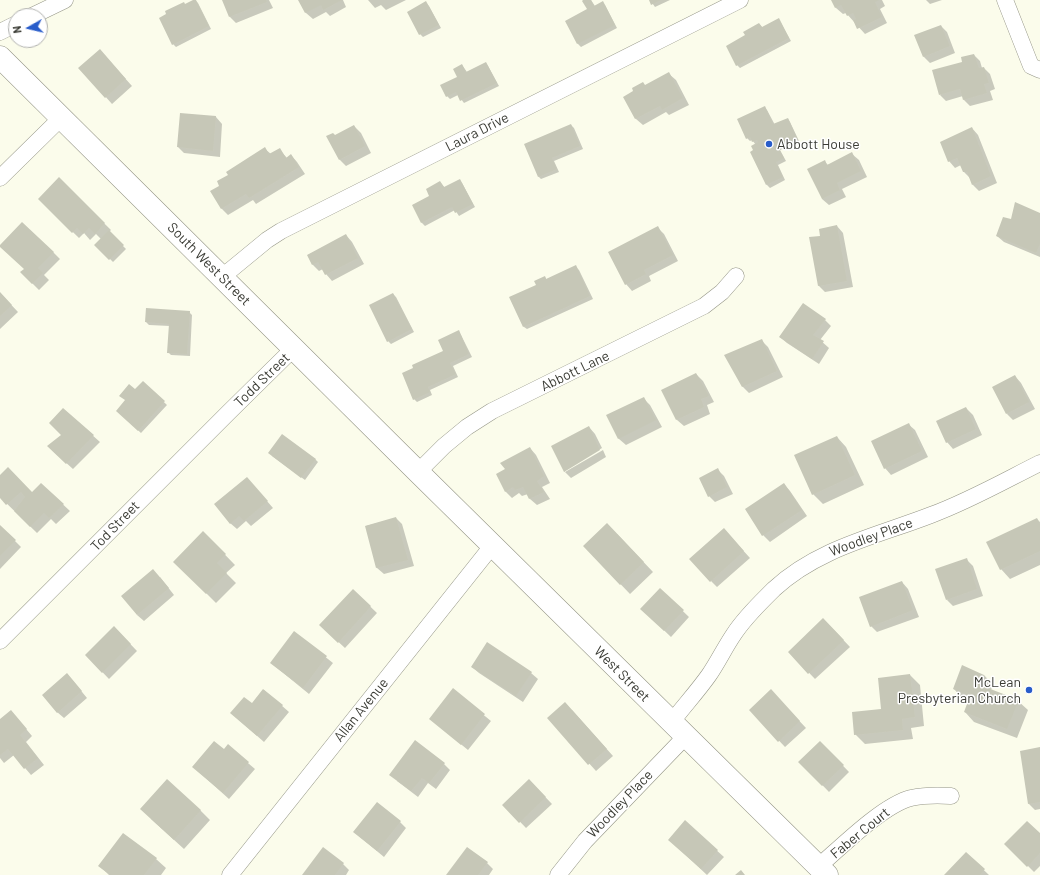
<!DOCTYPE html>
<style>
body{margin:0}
#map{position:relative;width:1040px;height:875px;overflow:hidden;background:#fbfceb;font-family:Barlow,sans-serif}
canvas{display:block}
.north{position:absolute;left:8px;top:8px;width:40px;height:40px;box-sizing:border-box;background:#fff;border:1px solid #b0b1ae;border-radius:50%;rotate:262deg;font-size:11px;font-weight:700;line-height:16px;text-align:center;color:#3a3b34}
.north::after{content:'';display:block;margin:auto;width:14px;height:18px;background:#285cca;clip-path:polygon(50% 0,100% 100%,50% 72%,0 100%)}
</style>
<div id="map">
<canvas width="1040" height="875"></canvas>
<div class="north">N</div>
</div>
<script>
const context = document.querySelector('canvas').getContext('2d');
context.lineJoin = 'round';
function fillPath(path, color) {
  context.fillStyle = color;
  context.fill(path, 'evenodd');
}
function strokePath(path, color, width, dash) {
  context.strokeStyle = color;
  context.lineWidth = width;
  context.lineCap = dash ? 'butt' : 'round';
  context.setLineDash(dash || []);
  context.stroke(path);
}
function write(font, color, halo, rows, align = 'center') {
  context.font = font + ' Barlow,sans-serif';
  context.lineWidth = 3;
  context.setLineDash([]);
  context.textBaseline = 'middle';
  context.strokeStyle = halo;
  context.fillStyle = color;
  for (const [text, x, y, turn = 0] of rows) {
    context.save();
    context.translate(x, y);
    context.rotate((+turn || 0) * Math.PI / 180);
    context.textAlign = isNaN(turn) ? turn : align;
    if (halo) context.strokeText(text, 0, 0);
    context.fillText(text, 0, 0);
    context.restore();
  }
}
const shadow = new Path2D(`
 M195 0 198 3 211 29 176 47 173 44Z
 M223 0H269L273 8 236 23 230 17Z
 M300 0H343L346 7 330 16 326 12 313 19 306 13Z
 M368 0H406L386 10 381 5 375 8Z
 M586 0H591L595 6 602 3 605 5 617 28 581 47 578 44 566 22 588 10Z
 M650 0H670L655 7Z
 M832 0H882L885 6 880 9 887 23 865 34 846 13 843 14 836 8Z
 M926 0H942L930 4Z
 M426 3 429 6 441 28 423 37 420 34Z
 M779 20 781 23 791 41 740 68 737 65 746 36 759 24 763 28Z
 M941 26 947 32 955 53 930 63 924 57 916 36Z
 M974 55 980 61 982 68H984L990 74 995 89 990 91 993 100 970 106 964 100 963 96 946 101 940 95 964 62Z
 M106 57 132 86 112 104 80 68Z
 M486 63 488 66 499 86 464 103 458 95 450 99 447 96 458 77 462 65 467 72Z
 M669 74 676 80 689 105 669 115 666 112 643 125 636 119 625 97Z
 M764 107 767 110 775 125 788 119 790 122 799 141 780 150 786 161 778 165 785 180 770 188 767 185 752 152 754 151 756 145 752 140 750 141 747 138Z
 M181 114 216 117 222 124 220 157 184 153 178 147Z
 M571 125 574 128 583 149 554 161 559 172 541 179 538 176Z
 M354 126 361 133 371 153 346 166 340 160 335 136Z
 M972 128 978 135 997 183 979 191 973 185 970 178 964 172 961 165 955 168 949 161Z
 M265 149 271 154 279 149 287 158 291 155 297 162 305 174 256 204 253 200 228 215 222 209 212 192 221 186 229 175Z
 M852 154 859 160 867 177 842 189 846 197 829 205 822 199 824 161 828 165Z
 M59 179 111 230 109 232 126 249 113 262 96 245 101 239 96 234 90 240 84 233 79 238 39 199Z
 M459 180 462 183 475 207 459 216 455 210 425 226 422 223 413 205 431 196 440 182 445 188Z
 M1040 214V257L1004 242 997 236 1011 221Z
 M837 226 843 233 853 287 825 292 819 286 821 237Z
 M658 228 664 234 678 261 649 276 651 281 632 291 626 284Z
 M346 235 352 242 364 264 332 281 326 274 323 269 319 271 313 265 308 255Z
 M53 252 60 259 44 275 49 280 39 290 28 279 25 269Z
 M576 267 579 270 593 299 527 329 524 327 511 298 537 286 545 277 547 280Z
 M0 293 18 312 0 329Z
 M393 294 396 297 414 332 391 344 388 341Z
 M147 309 189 312 192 315 190 356 171 355 168 352 170 326 149 325 146 322Z
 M825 320 831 326 820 340 829 348 819 364 787 343 780 337Z
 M458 332 461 335 472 357 453 366 458 377 430 390 432 395 417 402 414 399V368L444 351Z
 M762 341 768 347 783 377 749 393 743 387 726 356Z
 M696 374 703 381 714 402 707 405 710 414 684 426 677 420 663 391Z
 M1015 376 1021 383 1035 409 1013 420 1007 414Z
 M143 382 167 405 141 433 117 411Z
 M644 399 650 405 662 427 626 445 619 439 608 416Z
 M966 408 973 415 982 435 953 449 947 442Z
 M63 409 100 442 73 469 54 452 62 435Z
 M908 424 915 430 928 457 891 475 885 468Z
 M589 427 595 434 602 448 565 470V472L603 450 606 457 571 478 564 471Z
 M837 437 846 447 864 485 823 504 813 494Z
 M530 448 536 455 550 483 542 487 550 499 537 505 530 499 528 494 522 496 519 493 512 498 506 492 497 475 506 469Z
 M272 456 315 459 318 462 305 480Z
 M718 470 724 476 733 494 715 502 709 496Z
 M0 476 32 493 41 484 70 511 56 524 51 519 37 533 0 497Z
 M247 478 273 508 251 526 246 521 237 529 230 523Z
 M784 484 790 491 807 516 770 542 763 535 746 510Z
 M396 518 402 524 414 566 384 574 377 568 366 526Z
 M1037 519 1040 522V565L1010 579 1001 569Z
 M0 526 21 547 0 569Z
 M203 532 235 565 226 573 236 583 216 603 175 562Z
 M617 534 653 572 630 594 584 546Z
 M730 536 750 558 717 587 711 581Z
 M966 559 973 566 983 596 953 606 947 600Z
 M160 577 174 595 144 621 137 615Z
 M902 582 908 589 919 617 877 632 871 626Z
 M660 589 689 617 671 637 648 615Z
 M353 590 377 613 345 648 320 625Z
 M830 626 850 647 815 679 789 652Z
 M114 627 137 651 109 679 86 655Z
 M294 632 333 663 309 694 271 663Z
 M487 644 531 673 538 679 523 702 479 673 472 667Z
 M910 675 920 685 924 726 911 728 913 739 865 744 855 734 882 710Z
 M984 675 993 685 991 690 1018 701 1028 710 1017 738 974 722 965 712 969 701 963 699 954 689Z
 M73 681 87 698 64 718 57 712Z
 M264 690 289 712 264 742 231 713 252 705Z
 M453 690 491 721 468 750 430 719Z
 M777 697 806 728 785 747 750 710Z
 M572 710 613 756 596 771 548 718Z
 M11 711 32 736 26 742 44 765 31 775 14 755 4 763 0 758V720Z
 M820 742 849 772 829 792 800 762Z
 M228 746 255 769 229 799 200 773Z
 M1040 748V809L1035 810 1029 804Z
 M444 764 450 770 436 789 428 783 418 797 397 781Z
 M529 780 552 804 526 828 504 805Z
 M200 810 210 820 184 849 151 819Z
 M400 822 406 828 384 857 354 832Z
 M685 822 724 857 707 875 676 846Z
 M1040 835V866L1034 872 1006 844Z
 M966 853 989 875H946Z
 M156 859 166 868 161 875H109L100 866Z
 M487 863 493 869 489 875H448Z
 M343 864 349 870 346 875H303Z`);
const building = new Path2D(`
 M193 0H196L209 26 172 45 159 18 166 14 165 11 184 2 185 4Z
 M222 0H266L267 2 229 17Z
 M298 0H342L323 10 321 5 305 13Z
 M583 0H591L594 6 603 1 615 25 577 44 565 21 587 9 582 1Z
 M649 0H661L651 5Z
 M831 0H879L875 2 882 17 857 29 853 20 856 19 853 13 847 16 841 5 835 8Z
 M426 1 439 25 419 35 407 12Z
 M779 18 789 38 736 66 726 46 745 35 743 32 759 23 762 27Z
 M941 25 950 46 923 57 914 35Z
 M100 49 126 79 105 98 78 68Z
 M974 54 979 68 984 67 989 83 984 84 987 93 963 100 960 89 939 95 932 70 962 62 961 57Z
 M486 62 497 83 460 101 456 92 446 97 440 85 457 77 453 69 462 64 466 72Z
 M669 72 683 98 662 110 660 106 635 119 623 97 633 91 632 88 643 82 645 85Z
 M765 106 773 124 788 118 797 138 778 147 784 158 776 162 783 177 766 185 750 152 753 150 751 146 758 142 757 140 752 142 750 137 746 139 737 119Z
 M180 113 216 116 213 151 177 147Z
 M571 124 580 146 552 158 557 169 538 177 524 144Z
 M354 125 365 146 339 160 326 136 333 133 335 135Z
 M972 127 991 176 972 185 967 172H963L957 158 948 162 940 142Z
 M265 147 269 154 280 148 286 158 291 154 299 167 249 198 246 194 221 209 210 191 219 186 217 181 228 175 226 172Z
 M852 152 861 171 837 183 840 190 822 199 807 169 825 160 827 165Z
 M59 177 105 223 95 234 89 228 83 234 77 228 72 233 38 199Z
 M460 179 473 204 455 213 452 207 421 223 412 205 429 196 426 189 440 181 444 187Z
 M1015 202 1040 213V244L1036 253 996 236 1003 217 1011 219Z
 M22 222 54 252 38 268 43 273 32 284 20 272 24 269 0 247V245Z
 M837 225 847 281 818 286 809 237 820 236 819 229Z
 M658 226 673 255 644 270 646 274 625 285 608 252Z
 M109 230 124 245 109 260 94 245Z
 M346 234 358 258 325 275 318 262 312 265 307 255Z
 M576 265 590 296 523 327 509 297 536 285 534 281 545 276 546 279Z
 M0 292 12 305 0 316Z
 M393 293 412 329 387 342 369 305Z
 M803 303 826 319 813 335 824 341 812 359 779 337Z
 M146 308 190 311 187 354 167 353 169 324 145 322Z
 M459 330 469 354 450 363 456 374 428 387 430 392 413 400 402 373 413 368 412 365 443 351 438 340Z
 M762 339 777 371 742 387 724 355Z
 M696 373 709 396 701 399 704 407 676 420 661 390Z
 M1015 375 1029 402 1006 414 992 387Z
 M143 381 165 401 138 431 116 411 125 400 119 396 129 384 135 389Z
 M644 397 656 420 618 439 606 415Z
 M966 407 976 429 946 443 936 421Z
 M63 408 94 435 66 464 47 446 61 435 49 423Z
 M909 423 922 451 884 469 871 441Z
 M589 426 600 450 564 472 551 446Z
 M282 434 316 459 301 478 268 453Z
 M837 436 855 475 812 495 794 455Z
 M530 447 544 476 537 481 544 492 529 499 523 487 515 490 513 487 505 492 496 474 505 469 500 463Z
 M8 467 32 492 41 483 64 504 49 518 44 513 30 527 14 511 25 497 21 492 6 505 0 498V475Z
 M718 468 727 487 708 497 699 478Z
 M247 477 268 501 244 521 239 516 230 524 214 504Z
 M784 483 802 510 762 536 745 509Z
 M396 517 408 560 376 568 365 526Z
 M1037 518 1040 524V551L1000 570 986 542Z
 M607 523 644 562 620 585 583 546Z
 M0 525 16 540 0 556Z
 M724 528 744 551 710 582 689 559Z
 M203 531 226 554 217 563 227 573 206 594 173 562Z
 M967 558 977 589 946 600 935 569Z
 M153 569 169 588 137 615 121 596Z
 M902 581 913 610 870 627 859 597Z
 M660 588 684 610 664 631 640 609Z
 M353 589 371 606 338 643 319 625Z
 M823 618 844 640 808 674 788 652Z
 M114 626 131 644 102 673 85 655Z
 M294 631 327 656 303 688 270 663Z
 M487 642 532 672 516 696 471 667Z
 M962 665 984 675 980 685 1019 700 1007 729 964 712 970 696 953 689Z
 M67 673 82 691 57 713 42 695Z
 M910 674 915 717 902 719 903 730 854 735 852 712 881 709 878 678Z
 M453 688 485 714 461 745 429 719Z
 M263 689 283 705 257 736 230 713 244 697 252 703Z
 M771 689 800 721 778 742 749 710Z
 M565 702 607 749 588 765 547 718Z
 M11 710 27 729 20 735 38 758 24 769 8 749 0 755V719Z
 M415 740 445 763 429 783 422 778 411 791 389 775Z
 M214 741 224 749 228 744 249 762 223 793 192 767Z
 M820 741 844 765 822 786 798 762Z
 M1040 747V802L1028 804 1020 751Z
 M167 779 201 810 174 840 140 809Z
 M529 779 546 797 519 823 502 805Z
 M377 802 401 821 377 851 353 832Z
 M685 820 718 850 701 869 668 840Z
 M1027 821 1040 833V853L1027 867 1004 844Z
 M123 833 157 858 144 875H110L98 866Z
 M323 847 344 863 335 875H302Z
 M467 847 488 862 478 875H446Z
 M966 852 985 869 980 875H944Z
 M741 870 745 875H735Z`);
const street = new Path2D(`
 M1005 0 1031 66 1040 70
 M32 16 65 0
 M0 32 16 24
 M0 178 61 118
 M222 277 267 240 281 231 740 0
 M418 472 444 446 467 427 492 411 704 306 722 292 736 276
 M0 641 230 411 294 348
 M671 723C683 707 697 692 709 675 718 662 725 647 734 634 745 617 760 603 774 589 818 548 877 536 931 515 969 501 1004 481 1040 463
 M818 867C841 847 883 805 911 798 925 795 937 795 951 796
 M230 875 492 546
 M558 875 585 841 685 737`);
const secondary = new Path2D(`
 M0 57 418 472 827 875`);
const markers = [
 [769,144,4,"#285cca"],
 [1029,690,4,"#285cca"]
];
const streetNames = [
 ["Laura Drive",477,132,-27],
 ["South West Street",209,264,45],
 ["Abbott Lane",575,371,-26],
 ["Todd Street",262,380,-44],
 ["Tod Street",115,526,-46],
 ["Woodley Place",871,537,-20],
 ["West Street",622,674,45],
 ["Allan Avenue",361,710,-51],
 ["Woodley Place",620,804,-46],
 ["Faber Court",860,833,-39]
];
const poiNames = [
 ["Abbott House",777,144],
 ["McLean",1021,682,"right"],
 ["Presbyterian Church",1021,698,"right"]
];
fillPath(shadow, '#0003');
fillPath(building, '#c6c7b7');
strokePath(street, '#949586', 17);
strokePath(secondary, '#949586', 23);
strokePath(street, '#fff', 16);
strokePath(secondary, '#fff', 22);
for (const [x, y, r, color] of markers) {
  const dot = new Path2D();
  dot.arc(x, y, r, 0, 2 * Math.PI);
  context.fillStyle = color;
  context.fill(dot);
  strokePath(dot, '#fff', 1.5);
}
write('14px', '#3a3b34', '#fff', streetNames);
write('14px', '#3a3b34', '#fff', poiNames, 'left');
</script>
